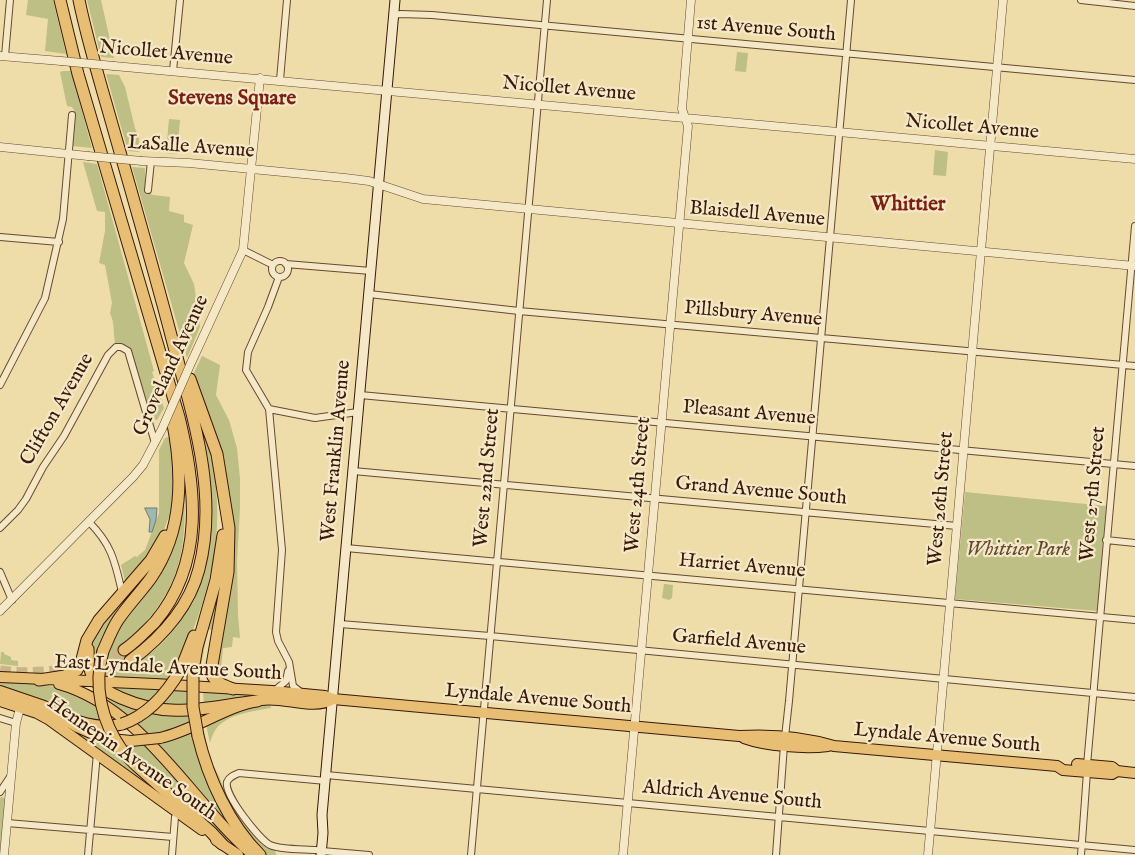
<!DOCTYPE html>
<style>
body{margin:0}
canvas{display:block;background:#eedca9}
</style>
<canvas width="1135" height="855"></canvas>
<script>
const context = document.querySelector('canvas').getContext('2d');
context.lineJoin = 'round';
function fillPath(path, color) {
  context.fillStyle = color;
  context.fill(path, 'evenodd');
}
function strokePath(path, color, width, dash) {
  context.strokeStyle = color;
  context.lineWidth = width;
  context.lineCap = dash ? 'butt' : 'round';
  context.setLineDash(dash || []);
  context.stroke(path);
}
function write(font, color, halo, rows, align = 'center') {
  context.font = font + ' "IM FELL English",serif';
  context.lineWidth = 4.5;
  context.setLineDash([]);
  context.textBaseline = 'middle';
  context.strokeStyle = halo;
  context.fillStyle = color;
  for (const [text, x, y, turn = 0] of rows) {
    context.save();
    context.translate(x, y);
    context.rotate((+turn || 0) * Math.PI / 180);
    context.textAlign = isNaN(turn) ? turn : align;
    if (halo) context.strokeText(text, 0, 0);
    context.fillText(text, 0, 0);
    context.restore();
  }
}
const green = new Path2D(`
 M28 0H53L66 54 45 51 48 19 26 15Z
 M87 0H101L114 58 101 57Z
 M737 52 748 53 746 72 735 71Z
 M63 71H71L92 148 72 146 74 110 72 107 67 106 60 72Z
 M106 74 119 75 125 87 135 128 139 139V152L128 151Z
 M169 119 180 120 177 154 166 153Z
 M935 150 948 152 946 176 933 175Z
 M83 162 97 164 154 371 152 372 164 408 157 420 151 418 131 351 128 346 115 343C113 332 115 324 110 313L112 303 105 265 99 263 105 231V212L97 211Z
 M132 167 145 168V182L148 193 153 195 170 197 169 211 184 215V222L193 225 184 263 194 284 200 327 187 358Z
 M202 356 220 365 216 395 229 420 237 448 240 479V509L237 562 238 615 240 638 233 637 232 647 223 648 220 678 214 675 230 509 192 377Z
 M205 431C210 444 212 458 214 472 226 550 203 612 171 681L102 677 109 643 146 588 184 493C188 563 173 600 121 647L134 665C215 615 222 518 203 432Z
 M172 436 176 473 171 511 162 535 151 555 127 581H125L121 565 135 556 137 557 145 550 159 513V450L165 438Z
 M965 492 1106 506 1097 611 955 599Z
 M160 556 138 589 95 677 90 641 97 628Z
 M221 568 216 631 208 629 200 671H197Z
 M664 584 673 585 672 598 669 600 662 598Z
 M1 652H4V654L11 657V660L18 661V666L0 664Z
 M0 682 40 684 59 688 77 695 98 707 103 725 63 711 65 710 64 702 48 703 0 687Z
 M105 687 165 689 150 706Z
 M172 690H188L189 709 157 708Z
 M203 691 276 695 204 708Z
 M102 693 145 710 130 719 103 699Z
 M14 701 112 742 192 818Z
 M270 704 271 708C254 711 227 714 216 729 213 733 211 739 210 743L206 724 255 705Z
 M153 712 190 714 191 724 149 737 135 724Z
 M203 726 210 760 219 776 226 795 236 811 259 841 264 846 275 850 276 855H264L253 845 215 780 199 728Z
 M192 731 233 830 155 743Z
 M146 744 246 855 221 837 122 745Z
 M2 797 5 799 0 852V798Z`);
const water = new Path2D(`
 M145 508H157L156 520 152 532H149L150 520Z`);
const motorwayTunnel = new Path2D(`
 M0 671C36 676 92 670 124 650
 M69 678 112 669 130 661`);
const minor = new Path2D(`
 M1081 0 1135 6
 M393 15 401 14 432 15 1135 80
 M5 56 10 0
 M173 71 180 0
 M280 80 287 0
 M148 190 151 161
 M0 237 59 242
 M243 250 273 265
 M272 269a8 8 0 1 1 16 0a8 8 0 1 1-16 0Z
 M286 264 371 271
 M279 277 268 307 248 352 246 370 269 409 282 550 276 632 278 641 289 662 293 686 302 693
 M369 294 519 311 1135 366
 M0 385 45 298 63 219 72 115
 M360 395 1135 466
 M269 409 315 418 358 412
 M353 471 957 526
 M89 522C112 545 115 562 122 592
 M0 528 18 510 26 499 43 467 64 436 108 355 116 347H121L128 351 155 443
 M1106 540 1135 543
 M346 548 1135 620
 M0 572 12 600
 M340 624 490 636 1135 697
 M274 691 286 681 288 671
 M0 718 16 723
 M785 737 789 701 851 0
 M1087 765 1135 226
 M326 775 1135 850
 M0 792 10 777
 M7 823 173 837
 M316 850C304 849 281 850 270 845 259 839 224 795 227 782 229 777 234 775 239 773L326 781
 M322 851 369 855
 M88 855 97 753
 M172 855 175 817 178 813
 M471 855 547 0
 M776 855 784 745
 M1081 855 1087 772`);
const tertiary = new Path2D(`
 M0 56 61 61
 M114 66 1135 159
 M0 147 88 156
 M142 161 189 163 345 178 369 181 423 199 1135 266
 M191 363 243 250 260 78
 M0 611 133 477 143 465 162 429
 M4 855 16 723 20 708
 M623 855 688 126 682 109 691 0
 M928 855 1003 0`);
const secondary = new Path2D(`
 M321 855 323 833 322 815 395 0`);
const primary = new Path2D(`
 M0 677 155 684 272 691 325 696 333 699 739 736C771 734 804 737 834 746L1057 766 1063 770 1112 774 1117 771
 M59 684C144 708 190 801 253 855
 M0 691 44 706 77 727 93 734 111 739 131 741
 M0 701 37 713 48 719 202 830
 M160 738C195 730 226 706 261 700 284 696 313 711 333 699
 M744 738C766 746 805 749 828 746
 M1077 764 1112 767 1117 771 1135 773
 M216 840 238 855`);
const motorway = new Path2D(`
 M60 0 78 74 179 417C196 487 205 563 155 622 145 632 136 642 124 650
 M79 0C88 44 102 88 114 131 134 201 154 270 172 339 192 414 219 492 199 569 189 608 161 638 130 661
 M190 379 217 454 229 528 228 572 211 671C213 682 223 685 233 689
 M88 649C88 678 94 686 121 698 171 720 206 707 257 701
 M103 651C108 640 112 629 118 620 128 605 141 592 151 578 184 530 183 473 172 419
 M181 669 194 636
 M193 670 197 647 216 580 223 535
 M39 680 65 676 77 670 81 663 87 640 99 620 151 560 165 536
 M51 710C75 721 96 731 122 724
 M198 736C208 778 229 824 260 855
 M123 752 137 766 211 832 222 844`);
const tertiaryBridge = new Path2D(`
 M61 61 114 66
 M88 156 142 161
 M162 429 191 363`);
const primaryBridge = new Path2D(`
 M131 741 160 738`);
const motorwayBridge = new Path2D(`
 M103 651C93 687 102 722 123 752
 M193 670V707L198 736
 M122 724C149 715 167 693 181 669`);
const streetNames = [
 ["1st Avenue South",766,30,5],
 ["Nicollet Avenue",166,54,5],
 ["Nicollet Avenue",569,90,5],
 ["Nicollet Avenue",972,128,5],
 ["LaSalle Avenue",191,148,4],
 ["Blaisdell Avenue",757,215,5],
 ["Pillsbury Avenue",753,315,5],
 ["Groveland Avenue",172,366,-65],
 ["Clifton Avenue",58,410,-60],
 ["Pleasant Avenue",749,414,5],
 ["West Franklin Avenue",337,451,-85],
 ["West 22nd Street",488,478,-85],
 ["West 24th Street",639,485,-85],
 ["Grand Avenue South",761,492,5],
 ["West 27th Street",1094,494,-85],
 ["West 26th Street",942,499,-85],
 ["Harriet Avenue",742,567,5],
 ["Garfield Avenue",739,643,5],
 ["East Lyndale Avenue South",168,669,3],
 ["Lyndale Avenue South",538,700,5],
 ["Lyndale Avenue South",947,739,5],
 ["Hennepin Avenue South",131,759,35],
 ["Aldrich Avenue South",732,796,5]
];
const parkNames = [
 ["Whittier Park",1018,551]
];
const neighbourhoodNames = [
 ["Stevens Square",232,100],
 ["Whittier",908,206]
];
fillPath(green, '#bdbf85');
fillPath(water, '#9db9b2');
strokePath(water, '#75796f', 1);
strokePath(motorwayTunnel, '#cab589', 11, [11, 5.5]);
strokePath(minor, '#674932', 8);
strokePath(tertiary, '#674932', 9);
strokePath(secondary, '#3a180a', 11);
strokePath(primary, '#3a180a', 12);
strokePath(motorway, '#3a180a', 13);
strokePath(minor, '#f4e8c7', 6);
strokePath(tertiary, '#f4e8c7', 8);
strokePath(secondary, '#f4e8c7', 9);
strokePath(primary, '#e7be74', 10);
strokePath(motorway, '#e7be74', 11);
strokePath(tertiaryBridge, '#674932', 9, []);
strokePath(primaryBridge, '#3a180a', 12, []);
strokePath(motorwayBridge, '#3a180a', 13, []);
strokePath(tertiaryBridge, '#f4e8c7', 8);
strokePath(primaryBridge, '#e7be74', 10);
strokePath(motorwayBridge, '#e7be74', 11);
write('20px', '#3a180a', '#f4e8c7', streetNames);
write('italic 20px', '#614a2f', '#f4e8c7', parkNames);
write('bold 21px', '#7a1f14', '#f4e8c7', neighbourhoodNames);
</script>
